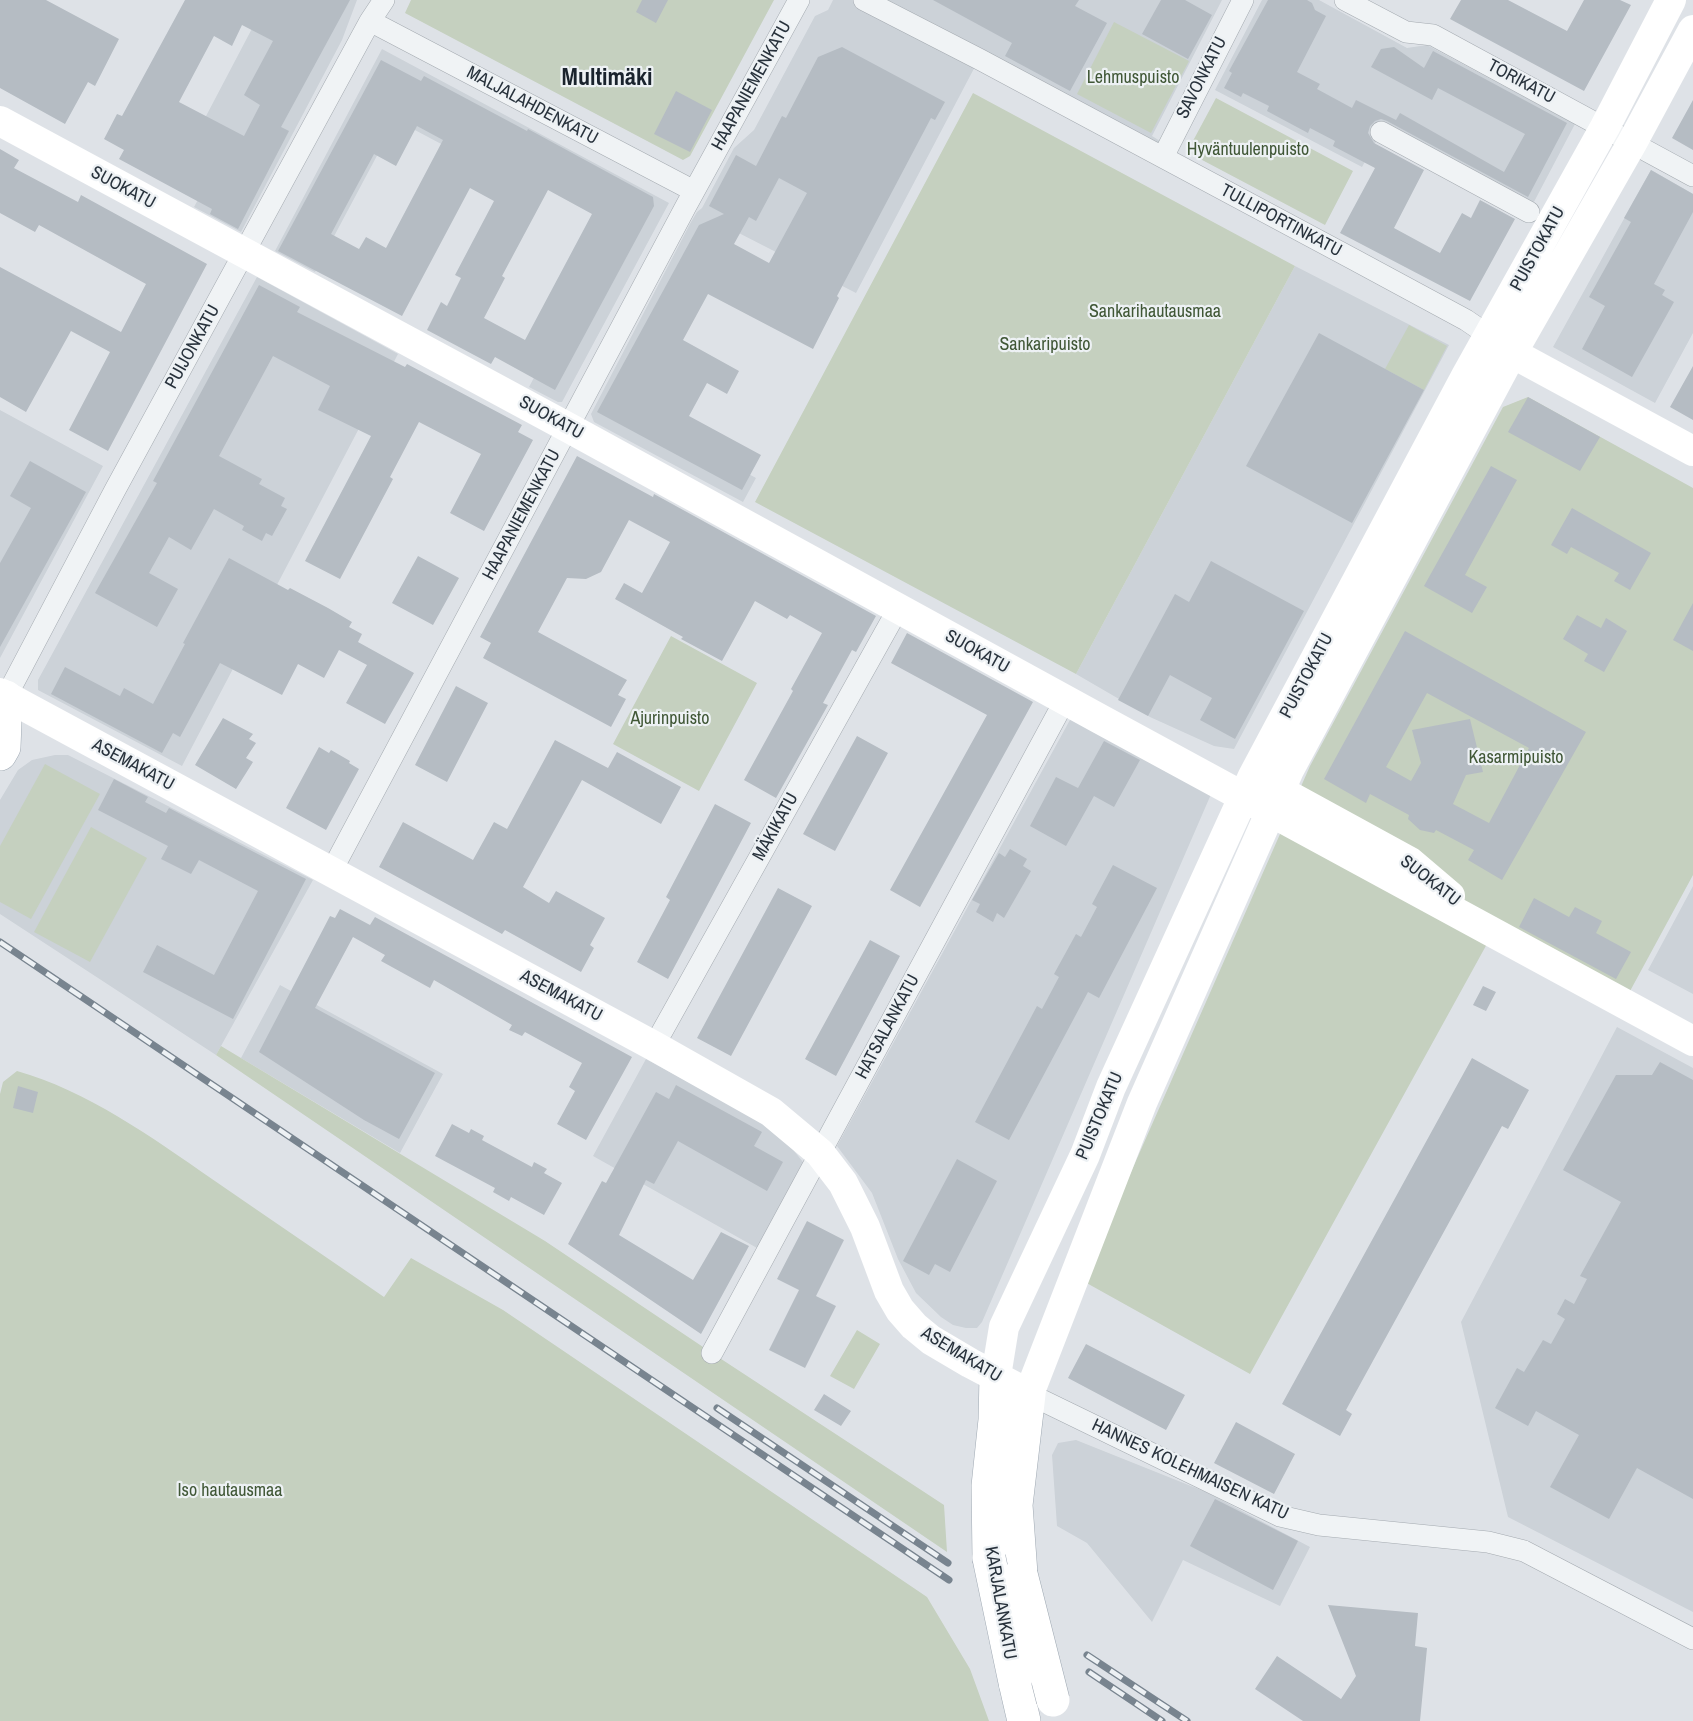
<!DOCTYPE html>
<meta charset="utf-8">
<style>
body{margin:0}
canvas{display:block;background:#dee2e7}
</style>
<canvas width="1693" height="1721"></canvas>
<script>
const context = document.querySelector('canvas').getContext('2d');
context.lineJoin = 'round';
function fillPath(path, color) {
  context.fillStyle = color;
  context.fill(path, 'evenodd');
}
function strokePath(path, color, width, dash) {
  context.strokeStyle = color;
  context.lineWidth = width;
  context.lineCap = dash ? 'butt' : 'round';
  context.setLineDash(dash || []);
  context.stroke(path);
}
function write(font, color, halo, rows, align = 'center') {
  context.font = font + ' "Archivo Narrow",sans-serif';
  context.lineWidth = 4.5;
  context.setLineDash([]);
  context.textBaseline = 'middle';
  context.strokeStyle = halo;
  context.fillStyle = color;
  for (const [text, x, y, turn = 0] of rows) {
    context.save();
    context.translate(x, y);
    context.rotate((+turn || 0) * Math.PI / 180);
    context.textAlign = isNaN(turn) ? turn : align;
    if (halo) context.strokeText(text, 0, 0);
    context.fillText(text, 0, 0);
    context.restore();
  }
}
const built = new Path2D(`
 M267 0H357L342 40 241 232 194 207 234 134 205 118Z
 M833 0H1222L1152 136 1168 146 1163 157 979 59 856 293 729 228 631 410 756 478 743 502 594 422 591 414 691 222 697 212 702 208 734 148 754 130 815 16 828 10Z
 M1262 0H1319L1407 48 1427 45 1575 124 1526 217 1379 136 1362 167 1215 90Z
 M382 49 669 203 562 402H558L529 387 621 215 504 153 494 172 396 120 315 272 275 251Z
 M1651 170 1693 194V333L1655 403 1553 347Z
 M1295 266 1449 345 1234 749 1214 746 1150 717 1076 674Z
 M257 277 398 354 182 766 38 690V680Z
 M0 410 103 466 0 658Z
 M1071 718 1212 792 982 1322 977 1328H966L953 1325 941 1317 916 1293 898 1259 872 1193 837 1146Z
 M55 755H68L313 880 216 1055 0 914V800L18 770 32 760Z
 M1693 886V994L1648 970Z
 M280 985 443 1074 400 1153 241 1058Z
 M1617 1027 1693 1068V1612L1508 1517 1461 1322Z
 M646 1059 765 1124 791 1147 810 1171 766 1253 593 1156Z
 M1076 1440 1206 1492 1310 1547 1280 1606 1183 1560 1152 1622 1087 1543 1057 1526 1052 1455 1058 1443Z`);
const green = new Path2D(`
 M411 0H774L690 156 683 160 405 13Z
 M1114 22 1189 61 1151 133 1077 94Z
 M973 93 1295 266 1076 674 755 502Z
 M1216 98 1353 171 1325 225 1187 152Z
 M1409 325 1447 346 1424 390 1385 369Z
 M1528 397 1693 488V875L1623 1004 1493 933 1250 1374 1083 1281 1310 766 1503 407Z
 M671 636 757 683 699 791 613 744Z
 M45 764 100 794 31 919 0 902V846Z
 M91 827 147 858 90 962 34 932Z
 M221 1046 545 1241 712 1353 944 1505 947 1552 216 1055Z
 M17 1071C86 1090 153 1138 212 1179 269 1218 327 1258 384 1297L411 1258 503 1310 927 1597 970 1669 989 1721H0V1094L3 1082Z
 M857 1330 880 1344 854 1389 830 1376Z`);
const building = new Path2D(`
 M0 0H46L119 39 95 86 88 82 65 124 0 88Z
 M185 0H350L281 127 289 131 238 229 210 214 212 209 119 159 124 150 104 139 117 114 122 116ZM242 25 273 41 244 95 260 105 244 136 179 102 214 36 232 46Z
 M642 0H668L656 23 636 12Z
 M933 0H1079L1075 6 1107 23 1070 91 1005 56 1012 43Z
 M1161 0H1185L1212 15 1188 59 1142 34Z
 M1268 0H1307L1312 3 1315 10 1326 16 1297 72 1320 84 1317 89 1352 108 1356 100 1396 120 1400 113 1504 172 1525 134 1438 88 1432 100 1371 67 1381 49 1394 47 1424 68 1433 51 1567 123 1528 197 1387 121 1381 119 1375 121 1370 126 1368 133 1374 143 1424 170 1394 228 1440 253 1462 213 1471 218 1480 200 1515 219 1470 301 1340 233 1375 168 1333 146 1335 141 1310 128 1308 133 1267 111 1269 106 1243 93 1241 97 1224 88 1232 73 1229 71Z
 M1461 0H1508L1567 31 1584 0H1620L1631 5 1584 91 1450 19Z
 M842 47 945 102 935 120 931 118 837 296 839 298 813 349 708 294 683 340 739 371 727 394 707 383 689 416 761 455 742 490 597 412 699 225 724 214 709 206 736 155 756 166 782 116 786 118 818 57ZM779 178 807 193 769 263 734 244 749 217 756 221Z
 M381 60 421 81 424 76 527 131 528 129 653 197 654 206 555 390 495 357 491 364 427 330 441 302 447 306 461 278 455 275 494 201 470 188 402 316 278 251ZM417 126 443 140 386 248 366 237 359 249 331 234 374 154 396 166ZM548 190 592 214 525 340 484 318 505 278 502 276Z
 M676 91 712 110 690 152 654 134Z
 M1693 100V150L1672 138Z
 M0 149 19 160 14 168 78 202 81 195 207 264 108 451 69 430 110 352 71 331 26 412 0 397V267L121 332 146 284 39 225 35 232 0 213Z
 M1651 170 1693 194V212L1654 284 1665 290 1662 295 1674 302 1632 377 1582 349 1605 306 1589 297 1631 222 1624 218Z
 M259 285 300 307 297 312 405 367 407 364 522 425 518 432 533 440 484 531 450 513 481 454 419 422 390 477 393 479 340 579 305 561 371 436 318 410 330 386 273 356 219 456 262 479 259 484 285 498 281 506 287 509 272 536 266 533 262 541 242 530 244 526 214 509 191 550 169 537 149 573 178 589 157 627 95 593 157 483 153 481Z
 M1319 333 1424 390 1352 523 1246 466Z
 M1693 366V420L1670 407Z
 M1528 397 1600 437 1580 471 1508 432Z
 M577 456 653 497 654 494 876 616 856 652 852 650 823 703 828 705 776 798 744 780 793 691 791 689 822 633 790 615 787 619 755 601 722 661 681 639 683 637 615 599 624 583 642 593 670 542 629 520 601 572 586 579 567 578 538 632 627 680 618 695 626 699 611 727 483 658 491 643 480 637Z
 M30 461 86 492 0 647V563L31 508 10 496Z
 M1491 466 1517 480 1465 575 1487 587 1472 613 1424 586Z
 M1572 508 1651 553 1630 590 1614 581 1619 573 1571 547 1567 554 1551 545Z
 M418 556 459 578 433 625 392 603Z
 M229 558 288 590 290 588 328 608 352 622 349 627 362 634 358 642 414 673 385 724 346 703 367 665 339 650 324 678 298 664 282 695 220 663 180 737 173 733 162 753 51 694 65 667 120 696 124 688 153 704 185 644 183 643Z
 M1211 561 1304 611 1235 739 1200 720 1212 698 1170 675 1148 716 1118 700 1175 594 1189 602Z
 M1693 603V651L1673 640Z
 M1577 615 1601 628 1606 618 1627 631 1604 672 1584 661 1588 654 1563 639Z
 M1405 631 1586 732 1502 880 1468 860 1474 850 1436 830 1434 833 1420 830 1408 819 1409 815 1370 794 1366 803 1324 779ZM1427 693 1529 748 1489 823 1453 804 1466 775 1483 772 1470 719 1412 730 1421 763 1411 781 1386 767Z
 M907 633 1033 702 920 907 890 890 987 715 891 663Z
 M456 686 488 703 447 782 415 765Z
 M223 718 253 734 249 739 256 743 246 758 253 762 236 789 195 765Z
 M857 736 888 753 835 851 803 834Z
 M555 740 608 768 617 752 681 787 661 824 582 780 523 887 549 903 556 891 605 918 590 945 594 948 581 972 505 930 502 934 379 867 403 822 473 860 494 822 507 829Z
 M1104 741 1140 760 1114 807 1094 796 1066 846 1030 826 1056 777 1078 788Z
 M319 747 329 753 331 750 350 761 349 763 359 769 326 830 286 808Z
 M114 779 148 797 145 802 166 813 169 808 306 879 233 1019 143 972 157 945 214 975 258 891 199 860 191 874 161 859 168 846 98 810Z
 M715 804 751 823 668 979 637 962 670 900 666 897Z
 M1010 849 1027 859 1023 866 1031 871 1004 918 997 913 993 922 976 912 980 904 972 900 999 853 1005 857Z
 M1113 865 1157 888 1099 998 1088 992 1009 1140 975 1122 1037 1006 1042 1009 1059 977 1054 974 1076 934 1081 937 1097 907 1092 904Z
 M778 888 812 906 731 1056 697 1038Z
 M1534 898 1569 917 1575 907 1602 921 1596 933 1631 952 1616 979 1519 927Z
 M340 909 370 925 375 917 632 1057 586 1140 557 1124 575 1091 569 1087 582 1063 525 1032 522 1036 509 1030 512 1025 434 980 430 988 381 961 385 955 353 937 315 1008 435 1073 399 1139 364 1120 259 1052 330 916 335 918Z
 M870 940 900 956 836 1076 805 1059Z
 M1483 986 1496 992 1486 1011 1473 1005Z
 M1472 1058 1529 1090 1508 1129 1502 1126 1346 1410 1352 1414 1340 1436 1282 1404Z
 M1660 1062 1693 1080V1499L1637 1468 1609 1519 1550 1487 1579 1435 1536 1411 1528 1426 1495 1408 1517 1368 1524 1372 1543 1340 1551 1344 1565 1319 1557 1314 1565 1299 1574 1304 1587 1279 1580 1276 1621 1202 1563 1170 1616 1075H1652Z
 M676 1085 762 1132 754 1146 783 1162 767 1191 678 1141 654 1184 646 1180 619 1235 693 1280 721 1232 749 1246 701 1334 568 1244 602 1181 606 1183 656 1092 669 1099Z
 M18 1086 38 1092 33 1113 13 1108Z
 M452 1124 469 1133 471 1129 484 1136 482 1140 532 1167 534 1162 547 1169 544 1173 562 1183 544 1215 511 1197 509 1201 493 1192 495 1188 435 1156Z
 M957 1159 997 1181 950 1272 935 1264 929 1275 903 1261Z
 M807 1221 844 1240 816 1296 836 1306 805 1368 769 1350 799 1290 777 1279Z
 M1086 1344 1185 1395 1166 1430 1068 1378Z
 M824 1394 851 1411 841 1426 814 1410Z
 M1236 1422 1295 1454 1274 1494 1214 1463Z
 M1215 1499 1298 1541 1273 1590 1190 1546Z
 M1328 1605 1418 1613 1415 1646 1427 1648 1420 1721H1303L1255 1689 1277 1656 1341 1699 1356 1676Z`);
const street = new Path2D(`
 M864 0 979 59 1353 259 1466 320 1488 335
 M1345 0 1406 32 1433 35 1693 176
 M370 21 694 191
 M1381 132 1529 212
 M1163 157 1243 0
 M6 697 115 490 370 21 384 0
 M331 872 686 206 799 0
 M654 1046 898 609
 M712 1353 1065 700
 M1029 1394 1280 1516 1319 1525 1488 1542 1524 1551 1693 1639`);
const secondary = new Path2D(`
 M0 121 569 428 1100 719 1693 1041
 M1497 341 1512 353 1693 451
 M0 693 654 1046 771 1112 820 1153 843 1183 865 1227 889 1291 900 1310 914 1326 931 1340 970 1363 1029 1394 1142 1103 1289 770 1512 353 1632 143 1693 30
 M1262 781 1410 862 1450 896
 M996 1376 1004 1327 1085 1155 1111 1087 1253 776 1466 376 1605 127 1671 0`);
const primary = new Path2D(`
 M0 754 4 747 6 697
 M989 1558 988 1486 995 1420 996 1376
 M1021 1574 1016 1505 1029 1394
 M1015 1682 1024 1721`);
const rail = new Path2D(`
 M0 942 949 1580
 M717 1408 948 1563
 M1087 1655 1187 1721
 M1089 1672 1162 1721`);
const primaryBridge = new Path2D(`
 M989 1558 1015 1682
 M1021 1574 1053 1700`);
const parkNames = [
 ["Lehmuspuisto",1133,78],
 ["Hyväntuulenpuisto",1248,150],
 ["Sankarihautausmaa",1155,312],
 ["Sankaripuisto",1045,345],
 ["Ajurinpuisto",670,719],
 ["Kasarmipuisto",1516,758],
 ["Iso hautausmaa",230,1491]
];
const streetNames = [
 ["SAVONKATU",1202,78,-63],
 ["TORIKATU",1521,82,28],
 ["HAAPANIEMENKATU",752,86,-61],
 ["MALJALAHDENKATU",532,106,28],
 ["SUOKATU",123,188,28],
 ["TULLIPORTINKATU",1281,221,28],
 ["PUISTOKATU",1538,249,-61],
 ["PUIJONKATU",193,347,-61],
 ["SUOKATU",551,418,29],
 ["HAAPANIEMENKATU",522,515,-62],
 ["SUOKATU",977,652,29],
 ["PUISTOKATU",1307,676,-62],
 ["ASEMAKATU",133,765,28],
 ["MÄKIKATU",776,827,-61],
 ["SUOKATU",1430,881,38],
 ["ASEMAKATU",561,996,28],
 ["HATSALANKATU",888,1027,-62],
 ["PUISTOKATU",1100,1116,-67],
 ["ASEMAKATU",961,1355,31],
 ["HANNES KOLEHMAISEN KATU",1190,1470,25],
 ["KARJALANKATU",1000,1603,80]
];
const districtNames = [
 ["Multimäki",607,79]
];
fillPath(built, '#ccd2d8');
fillPath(green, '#c5d0bf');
fillPath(building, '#b5bcc3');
strokePath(street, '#a4aab0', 22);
strokePath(primary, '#9ea8b2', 34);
strokePath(street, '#f0f3f5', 21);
strokePath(secondary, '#fff', 30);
strokePath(primary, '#fff', 33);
strokePath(rail, '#78848f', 7);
strokePath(rail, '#edf1f4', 4.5, [14]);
strokePath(primaryBridge, '#9ea8b2', 34, []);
strokePath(primaryBridge, '#fff', 33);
write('18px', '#405736', '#edf1f4', parkNames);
write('18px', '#28323c', '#edf1f4', streetNames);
write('bold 24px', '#1a232d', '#edf1f4', districtNames);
</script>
